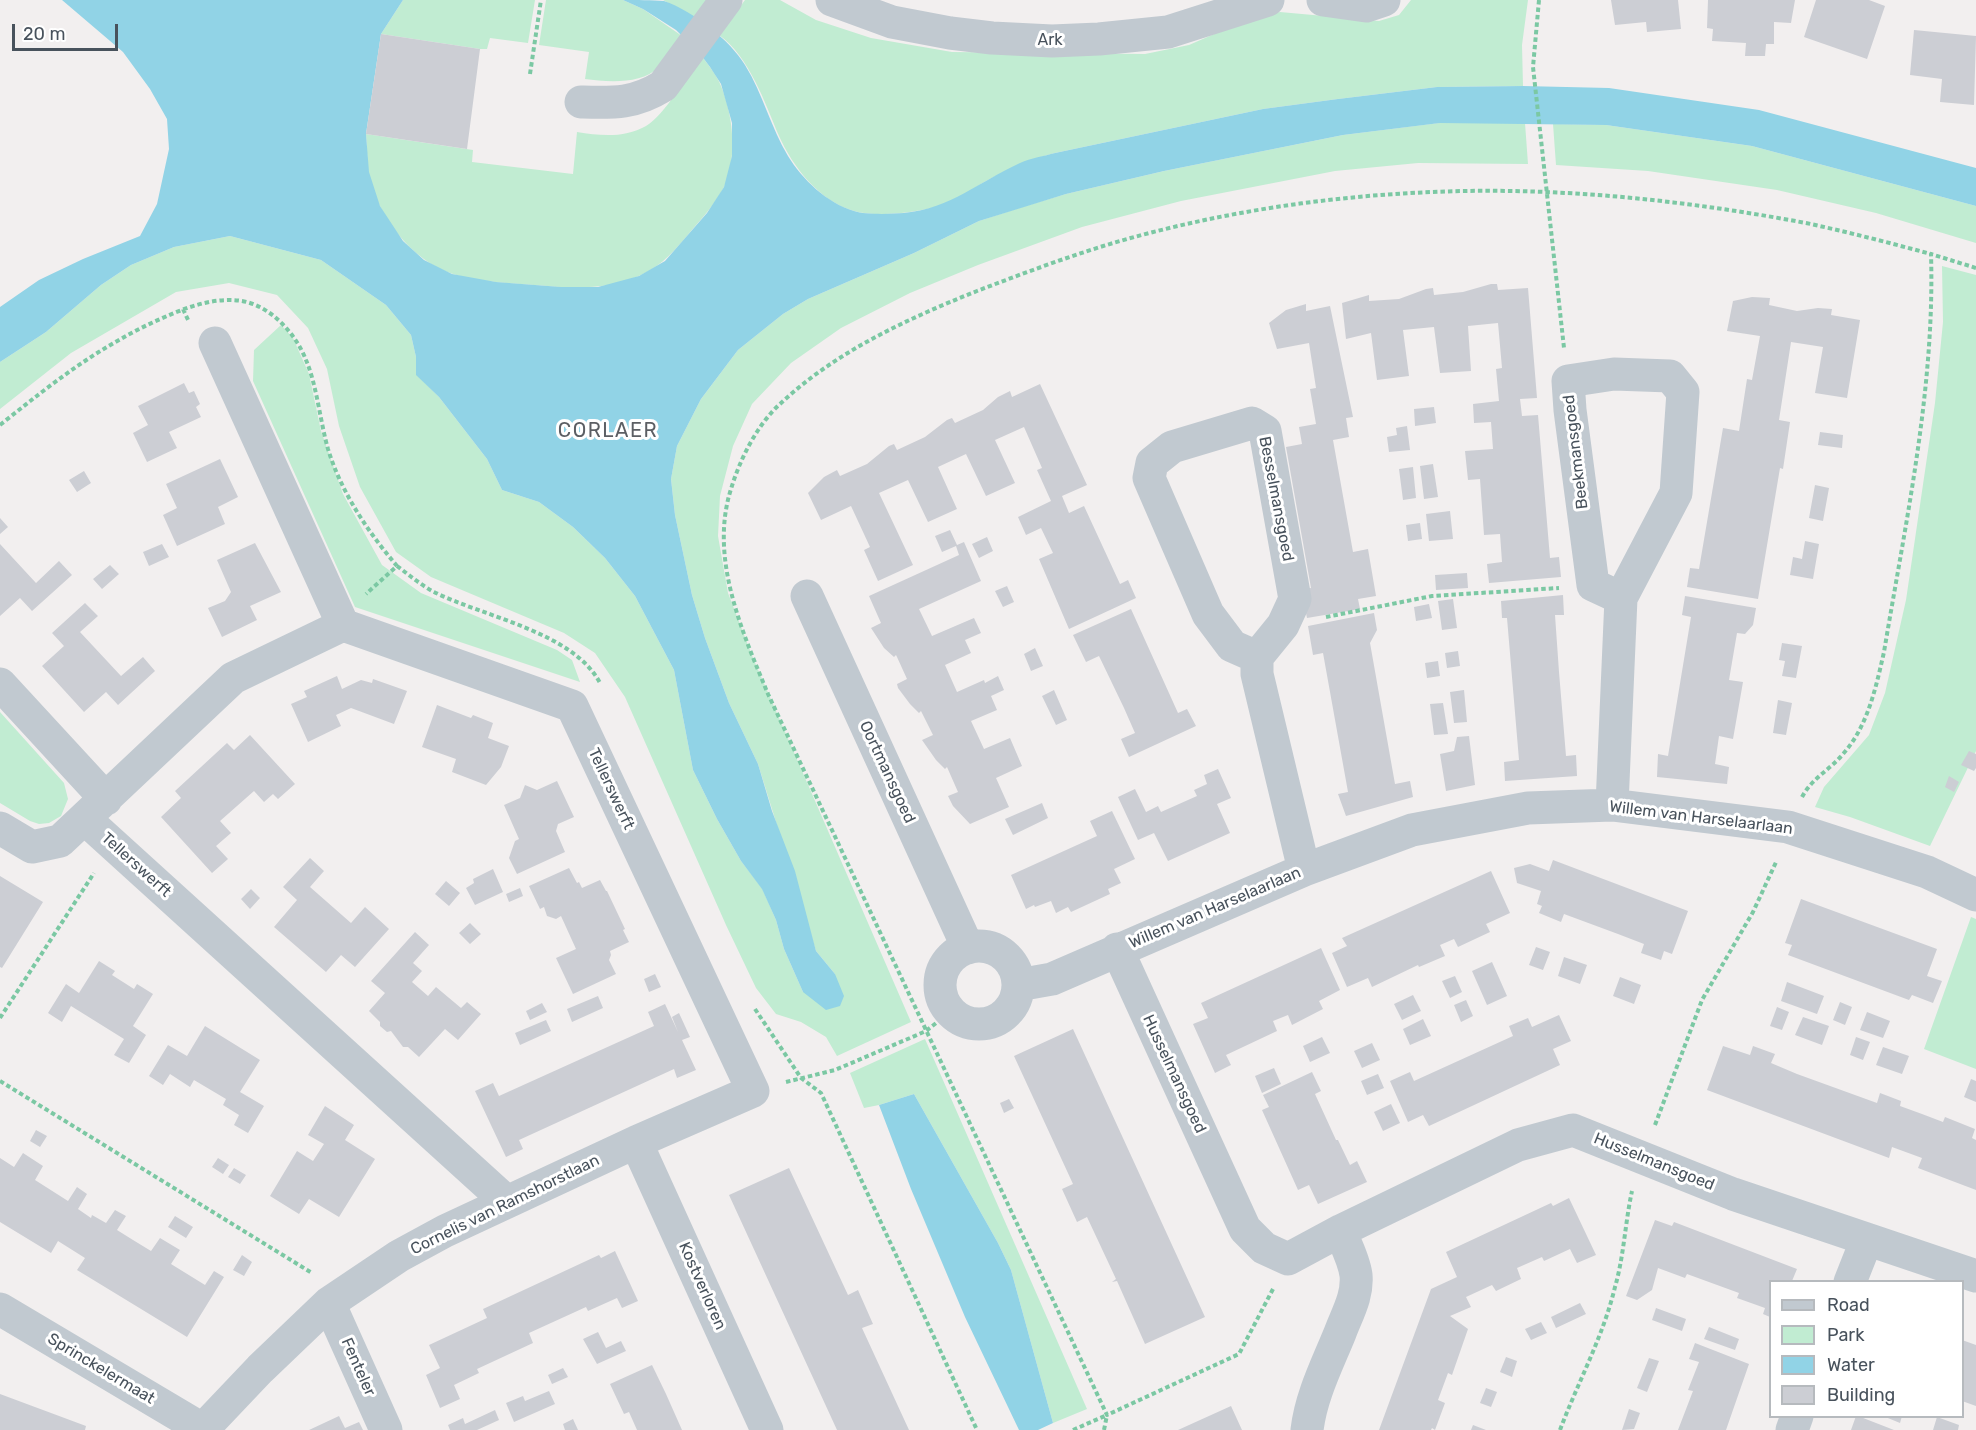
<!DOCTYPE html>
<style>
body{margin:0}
#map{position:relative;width:1976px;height:1430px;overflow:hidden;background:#f2efef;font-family:Rubik,sans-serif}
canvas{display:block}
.legend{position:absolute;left:1769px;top:1280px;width:195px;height:138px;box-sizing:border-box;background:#fff;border:2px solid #b6babe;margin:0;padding:8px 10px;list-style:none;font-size:18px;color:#48525c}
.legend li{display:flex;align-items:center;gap:12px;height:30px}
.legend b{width:30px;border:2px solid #b6babe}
.scale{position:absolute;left:12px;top:24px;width:106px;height:27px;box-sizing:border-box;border:3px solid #48525c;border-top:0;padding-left:8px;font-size:18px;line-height:21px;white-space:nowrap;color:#48525c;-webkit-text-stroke:4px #fff;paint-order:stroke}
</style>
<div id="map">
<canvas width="1976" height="1430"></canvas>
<ul class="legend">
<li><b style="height:8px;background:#c1c9d0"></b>Road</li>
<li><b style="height:16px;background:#c1ecd2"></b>Park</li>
<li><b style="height:16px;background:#91d3e6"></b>Water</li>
<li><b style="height:16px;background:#ccced4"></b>Building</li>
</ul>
<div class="scale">20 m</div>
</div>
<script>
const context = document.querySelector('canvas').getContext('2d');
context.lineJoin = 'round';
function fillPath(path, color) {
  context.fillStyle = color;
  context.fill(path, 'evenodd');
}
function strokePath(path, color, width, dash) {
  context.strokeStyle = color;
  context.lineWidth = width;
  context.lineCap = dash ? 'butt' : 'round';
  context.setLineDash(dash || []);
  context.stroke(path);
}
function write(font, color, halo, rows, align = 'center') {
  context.font = font + ' Rubik,sans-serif';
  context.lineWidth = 6;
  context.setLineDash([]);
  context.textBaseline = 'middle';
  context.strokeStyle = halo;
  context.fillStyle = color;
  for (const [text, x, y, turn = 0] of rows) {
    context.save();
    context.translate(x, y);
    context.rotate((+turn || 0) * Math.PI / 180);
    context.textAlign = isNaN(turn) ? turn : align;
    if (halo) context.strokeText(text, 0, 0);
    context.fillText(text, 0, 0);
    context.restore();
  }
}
const green = new Path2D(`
 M403 0H535L528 43 490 38 487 49H480L381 34Z
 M546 0H623L643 9 682 36C675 45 668 59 659 67 641 85 607 82 585 79L589 52 539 45Z
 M663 0H707L695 18Z
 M745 0H780L816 20 871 38 952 52 1145 54 1189 45 1251 18 1280 12 1379 21 1399 15 1411 0H1528L1522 45 1523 86 1437 87 1338 99 1263 109 1055 153C1032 159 1012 167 992 178 977 185 963 197 948 203 925 212 878 218 854 211 819 201 793 167 779 136 765 103 749 56 719 35Z
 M701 55C708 65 717 75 721 86 733 115 738 158 724 187 716 203 703 217 691 231 676 249 663 265 641 275 608 291 569 288 534 285 507 283 479 282 453 274 412 262 374 212 368 170 367 158 367 146 366 134L473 150 472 162 573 174 577 132C601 136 625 138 646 126 664 116 689 73 701 55Z
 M1439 123H1525L1528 164 1418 163 1335 171 1181 201 1082 227 978 265 910 293 841 328 791 363 752 404 733 446 720 496 718 536 728 593 753 658 911 1022 837 1056 826 1037 801 1022 776 1014 756 988 726 925 625 697 595 653 564 633 431 577 396 552 360 487 339 426 327 369 308 328 277 295 229 283 176 292 71 353 0 409V362L46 332 101 285 131 265 174 247 230 236 321 260 386 305 411 335 416 357 417 375 439 397 487 459 502 490 539 502 573 527 605 558 635 596 674 670 693 770 717 819 741 861 762 888 776 920 784 949 803 992 835 974 816 951 758 764 729 703 705 638 692 595 675 515 671 479 677 446 701 399 738 350 783 314 808 299 914 253 979 221 1022 207 1066 194 1164 171 1343 135Z
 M1553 124 1606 125 1752 146 1976 206V243L1876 213 1777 190 1648 171 1556 165Z
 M1942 266 1976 275V751L1930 846 1850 817 1815 807 1824 787 1869 735 1885 693 1906 600 1935 403 1943 322Z
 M281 325 293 338 309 374 321 431 343 494 382 565 421 593 557 650 572 660 580 682 355 607 253 381 254 350Z
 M0 712 64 783 68 799 61 816 49 823 39 824 30 821 0 803Z
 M1971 917 1976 919V1069L1924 1049Z
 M925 1039 1087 1409 1053 1423 1011 1270 998 1243 914 1094 879 1105 864 1108 850 1073Z`);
const water = new Path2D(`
 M62 0H403L381 34 366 134 369 172 380 206 403 241 424 260 452 274 496 282 561 287H598L639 276 665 261 707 213 724 187 732 156V123L721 84 710 67 701 55 676 30 643 9 623 0C636 0 653 0 664 1 693 11 730 40 745 65 763 94 771 128 788 156 802 179 827 203 854 211 866 215 891 214 904 213 952 208 978 182 1020 163 1031 158 1044 156 1055 153L1263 109 1338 99 1437 87 1523 86 1609 88 1759 110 1976 168V206L1752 146 1606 125 1440 123 1343 135 1164 171 1066 194 979 221 914 253 808 299 783 314 738 350 701 399 677 446 671 479 675 515 692 595 705 638 729 703 758 764 772 811 795 871 816 951 835 974 844 996 840 1006 826 1010 803 992 784 949 776 920 762 889 741 861 717 819 693 770 674 670 635 596 605 558 573 527 539 502 502 490 487 459 439 397 416 375V357L411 335 386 305 321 260 230 236 174 247 131 265 101 285 46 332 0 362V307L39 280 83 259 140 236 157 204 169 149 167 119 150 89 123 52Z
 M914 1094 998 1243 1011 1270 1053 1423 1038 1430H1019L965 1317 911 1189 879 1105Z`);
const building = new Path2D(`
 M1611 0H1678L1681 29 1647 32 1646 22 1615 25Z
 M1708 0H1795L1791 23 1774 22V44H1766L1765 56H1745L1746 43 1712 41 1713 29 1707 28Z
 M1816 0H1869L1885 6 1867 59 1804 37Z
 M1914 30 1976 36 1974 105 1940 102 1942 79 1910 75Z
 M381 34 480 49 467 149 366 134Z
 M1491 284H1497L1498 290 1528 288 1537 398 1520 399 1522 416 1538 415 1550 558 1559 557 1561 577 1489 583 1487 564 1502 562 1500 534 1484 535 1480 479 1468 480 1465 451 1493 449 1491 422 1474 423 1473 404 1499 401 1496 369 1502 368 1498 323 1468 326 1471 371 1440 373 1434 327 1403 330 1409 376 1377 380 1371 333 1346 339 1342 303 1369 295V301L1399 299 1426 289 1433 288 1434 295 1463 292Z
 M1752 297 1770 298 1769 305 1797 311 1818 308 1832 309 1831 315 1860 320 1847 398 1815 393 1823 347 1791 342 1779 420 1790 422 1783 469 1780 468 1758 599 1687 587 1690 568 1699 569 1723 428 1739 431 1747 379 1752 380 1760 336 1727 331 1733 301Z
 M1306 304V311L1330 306 1353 417 1346 418 1349 437 1333 440 1353 552 1368 549 1376 596 1358 599 1360 609 1307 618 1301 589 1311 588 1286 447 1302 444 1299 427 1316 424 1310 389 1316 388 1309 343 1277 349 1269 323 1286 310Z
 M184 383 189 393 194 391 200 404 196 407 201 417 169 432 177 448 147 462 133 433 148 425 138 406Z
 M1040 384 1087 485 1062 496 1069 513 1084 506 1120 584 1128 580 1136 598 1069 629 1039 559 1053 553 1041 528 1026 535 1018 517 1051 501 1037 470 1042 468 1024 427 995 440 1015 483 986 496 966 454 938 467 957 509 928 522 908 480 879 493 913 565 878 581 864 550 870 547 851 506 821 520 808 493 824 477 837 470 840 476 867 464 889 446 894 444 897 450 925 437 947 420 952 418 955 423 983 410 998 397 1010 391 1012 397Z
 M1434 407 1436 423 1415 426 1414 409Z
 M1407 426 1410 450 1389 452 1387 437 1397 435 1396 428Z
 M1820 432 1843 435 1842 448 1818 445Z
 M220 459 238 497 218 507 225 524 177 546 163 515 177 508 166 484Z
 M1433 464 1438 497 1424 499 1420 466Z
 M1413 467 1416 498 1403 500 1399 469Z
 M84 471 91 483 77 492 69 480Z
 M1815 485 1829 488 1823 521 1809 518Z
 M1450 511 1453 539 1429 541 1426 514Z
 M0 518 8 527 0 534Z
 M1420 523 1422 539 1408 541 1406 525Z
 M950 530 957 545 964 542 981 581 919 609 932 636 974 618 981 633 965 640 971 653 945 665 957 692 984 680 985 683 998 676 1004 690 991 696 997 710 971 721 984 749 1010 738 1022 766 996 778 1009 807 970 824 953 806 948 796 958 792 947 767 945 769 936 760 922 740 933 735 921 711 919 713 910 704 898 688 897 684 907 679 897 657 896 655 894 657 884 648 873 631 871 628 881 623 869 596 959 555 956 546 942 552 935 536Z
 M987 537 993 551 979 558 972 544Z
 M1805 541 1819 544 1813 579 1790 575 1793 557 1802 559Z
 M255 543 281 592 250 606 257 620 222 637 208 608 225 601 231 592 217 560Z
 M0 544 36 583 59 561 72 575 32 611 20 598 0 616Z
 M162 544 169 557 149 566 143 552Z
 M110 565 119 574 102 589 93 579Z
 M1467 573 1468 588 1436 590 1435 575Z
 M1007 586 1014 602 1003 607 995 591Z
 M1563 595 1564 615H1555L1559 672 1566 756 1576 755 1577 776 1505 781 1504 762 1519 760 1507 618H1502L1501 601Z
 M1685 596 1756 608 1753 625 1745 634 1737 633 1729 680 1743 682 1733 739 1719 736 1715 764 1729 767 1727 784 1657 777 1658 754 1668 756 1691 617 1682 615Z
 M1453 599 1457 628 1442 630 1438 601Z
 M85 603 98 616 80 632 121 676 143 657 155 671 118 705 106 692 84 712 42 666 64 646 52 633Z
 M1429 604 1432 618 1416 621 1414 607Z
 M1131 609 1178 713 1187 709 1196 726 1129 757 1121 739 1135 733 1124 708 1099 656 1086 662 1073 635Z
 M1374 613 1377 630 1370 643 1395 784 1410 781 1413 797 1346 816 1338 794 1348 792 1323 653 1313 655 1308 626Z
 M1782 643 1802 646 1796 678 1782 676 1785 661 1779 660Z
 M1035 648 1043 666 1031 671 1024 654Z
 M1458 651 1460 666 1447 668 1445 653Z
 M1438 661 1440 676 1427 678 1425 663Z
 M337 676 342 689 361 680 372 683 373 679 407 691 394 724 351 708 336 715 341 726 308 742 291 704 307 697 304 691Z
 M1054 690 1067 720 1056 725 1042 696Z
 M1464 690 1467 722 1454 723 1450 692Z
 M1778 700 1792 703 1786 735 1773 733Z
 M1443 703 1448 734 1434 735 1430 704Z
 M437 705 471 718 473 715 493 723 488 738 509 746 501 767 486 785 452 772 456 759 422 747Z
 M250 735 295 784 278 799 273 794 264 802 254 791 220 821 231 833 216 846 228 859 212 873 161 817 181 798 175 791 227 743 234 750Z
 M1469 736 1475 785 1446 791 1440 754 1454 751 1457 737Z
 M1969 751 1976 754V768L1974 771 1961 765Z
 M1218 769 1231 798 1217 804 1230 833 1168 861 1154 833 1138 840 1118 797 1135 789 1146 812 1158 806 1161 812 1197 796 1194 790 1207 784 1204 775Z
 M1949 776 1959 782 1954 792 1945 787Z
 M557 781 574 817 558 824 556 831 565 852 517 874 509 858 515 841 519 839 504 805 520 798 525 785 537 790Z
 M1042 803 1048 818 1013 835 1005 819Z
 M1112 811 1135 859 1114 869 1121 883 1108 889 1110 894 1071 912 1068 907 1056 913 1051 901 1035 907 1034 905 1026 909 1011 875 1097 836 1090 821Z
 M310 858 324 871 310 887 351 923 365 907 389 929 355 967 341 955 326 972 274 927 297 900 283 887Z
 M1553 860 1688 911 1672 954 1664 951 1661 960 1641 953 1644 944 1618 934 1564 914 1561 922 1539 913 1542 906 1537 904 1541 891 1517 883 1514 868 1530 864 1549 871Z
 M569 868 577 883 579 882 582 888 600 880 606 891H607L625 929 623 930 629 942 610 951 611 955 609 960 616 974 573 994 556 958 576 949 561 916 556 919 547 916 544 907 540 909 529 886Z
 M493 869 503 892 475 905 466 888 474 883 473 879Z
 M1491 871 1510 913 1486 924 1490 932 1458 947 1454 939 1440 945 1445 956 1419 967 1418 965 1372 987 1368 978 1347 987 1332 953 1347 946 1342 938Z
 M0 876 43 902 2 968 0 967Z
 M446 881 460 893 449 906 435 894Z
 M520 888 523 896 509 902 506 894Z
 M251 889 260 898 250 909 241 899Z
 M1801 899 1937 949 1927 976 1942 981 1933 1003 1912 995 1909 1000 1788 955 1792 945 1785 943Z
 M470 923 481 934 470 944 459 933Z
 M415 932 429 945 413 963 422 971 412 982 428 996 436 987 461 1008 467 1002 481 1014 458 1040 445 1029 419 1057 408 1047H403L391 1031 387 1032 380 1026V1022L369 1011 385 993 371 981Z
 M1536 947 1550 952 1543 970 1529 965Z
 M1321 948 1340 990 1319 1001 1323 1009 1292 1025 1288 1015 1273 1021 1277 1031 1226 1055 1231 1065 1215 1073 1193 1024 1208 1018 1201 1003Z
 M1564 957 1587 965 1580 984 1558 976Z
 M99 961 115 971 112 975 134 989 137 984 153 994 133 1026 146 1035 129 1063 114 1055 124 1039 71 1006 62 1022 48 1013 66 984 79 993Z
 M1492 962 1507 996 1487 1005 1472 971Z
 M655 974 661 987 649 992 644 979Z
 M1455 976 1462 992 1450 998 1442 981Z
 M1620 977 1641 985 1634 1004 1613 996Z
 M1787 982 1824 996 1817 1014 1781 1001Z
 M1413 995 1421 1011 1402 1020 1394 1004Z
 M598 996 603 1008 572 1022 567 1009Z
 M1466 1000 1473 1016 1461 1022 1454 1005Z
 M1840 1002 1852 1007 1845 1025 1833 1020Z
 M542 1003 547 1012 530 1020 526 1011Z
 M665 1004 678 1032 672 1017 679 1013 690 1037 682 1040 696 1070 677 1078 674 1069 519 1140 523 1149 506 1157 475 1091 493 1083 499 1096 603 1049 654 1026 648 1012Z
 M1777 1007 1789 1012 1782 1030 1770 1026Z
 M1867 1012 1890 1021 1883 1038 1860 1030Z
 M1559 1015 1571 1041 1553 1049 1560 1065 1429 1126 1423 1115 1408 1122 1390 1081 1410 1072 1414 1081 1513 1036 1509 1026 1528 1018 1532 1027Z
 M1803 1017 1829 1026 1822 1045 1795 1035Z
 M1423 1019 1431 1036 1410 1045 1403 1029Z
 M546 1020 551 1031 520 1045 515 1033Z
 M205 1026 260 1060 240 1092 264 1106 248 1133 234 1125 239 1115 223 1105 226 1099 194 1080 190 1087 170 1074 163 1085 149 1076 168 1045 187 1056Z
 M1073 1029 1205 1317 1145 1344 1117 1281 1112 1282 1116 1279 1087 1217 1077 1222 1062 1189 1073 1184 1014 1056Z
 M1322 1037 1330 1053 1310 1062 1303 1046Z
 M1856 1037 1870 1042 1863 1060 1850 1055Z
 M1372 1043 1380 1060 1362 1068 1354 1051Z
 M1723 1046 1750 1055 1753 1046 1775 1054 1771 1063 1797 1074 1877 1103 1880 1093 1901 1101 1900 1106 1922 1114 1943 1122 1945 1117 1975 1129 1972 1138 1976 1140V1190L1918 1168 1922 1158 1892 1147 1889 1158 1707 1090Z
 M1883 1047 1909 1056 1902 1074 1876 1065Z
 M1274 1068 1281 1084 1262 1093 1255 1076Z
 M1312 1072 1321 1091 1315 1094 1336 1140H1338L1350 1165 1357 1161 1367 1182 1318 1204 1309 1185 1298 1190 1262 1110 1269 1107 1263 1095Z
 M1378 1074 1384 1088 1367 1095 1361 1081Z
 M1971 1079 1976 1081V1102L1964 1097Z
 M1009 1099 1014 1108 1004 1113 1000 1103Z
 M1391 1104 1400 1123 1383 1131 1374 1112Z
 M325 1106 354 1125 345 1140 375 1159 339 1217 309 1199 299 1214 270 1196 297 1151 313 1161 324 1144 308 1135Z
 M36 1130 47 1136 40 1147 30 1141Z
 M23 1153 43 1166 35 1180 68 1201 77 1187 87 1194 78 1209 91 1218 92 1215 106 1223 115 1210 126 1216 117 1230 133 1240 151 1251 160 1238 180 1250 171 1264 205 1285 214 1271 224 1277 187 1337 77 1270 85 1258 58 1241 51 1253 0 1222V1158L14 1167Z
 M218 1158 229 1165 223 1174 212 1167Z
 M234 1168 246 1175 240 1184 228 1177Z
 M789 1168 848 1295 858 1290 873 1324 862 1328 909 1430H837L729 1195Z
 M1569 1198 1596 1255 1577 1263 1570 1249 1544 1261 1542 1257 1517 1268 1521 1279 1496 1291 1492 1285 1466 1297 1471 1307 1450 1316 1468 1329 1452 1375 1448 1373 1438 1400 1445 1403 1435 1430 1432 1428 1431 1430H1379L1431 1289 1457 1277 1446 1252 1551 1203 1553 1206Z
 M175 1216 193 1227 186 1238 168 1227Z
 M1655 1220 1672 1226 1674 1222 1797 1269 1792 1281H1770V1317L1763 1314 1765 1308 1737 1298 1739 1293 1687 1274 1685 1278 1658 1268 1652 1290 1637 1300 1626 1296Z
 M615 1251 638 1301 622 1308 617 1298 588 1311 586 1307 529 1333 533 1343 477 1369 479 1373 454 1385 460 1399 440 1408 426 1375 440 1368 429 1345 487 1318 483 1309 599 1255 601 1258Z
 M242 1255 252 1262 244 1276 233 1270Z
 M1580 1303 1586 1314 1556 1328 1551 1317Z
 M1656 1308 1686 1319 1682 1331 1652 1320Z
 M1541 1322 1547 1333 1531 1340 1525 1329Z
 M1709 1327 1739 1339 1735 1350 1704 1339Z
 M598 1332 606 1348 621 1341 626 1351 597 1364 583 1339Z
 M1962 1340 1976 1345V1406L1962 1401Z
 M1695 1343 1749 1364 1726 1430H1678L1693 1391 1688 1390 1699 1362 1689 1359Z
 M1506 1357 1517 1361 1512 1377 1500 1372Z
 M1649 1358 1659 1361 1647 1392 1637 1388Z
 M652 1365 666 1394 682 1430H637L629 1412 624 1414 610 1384Z
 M563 1368 568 1377 552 1384 548 1375Z
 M1486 1388 1497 1392 1491 1407 1480 1403Z
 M549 1391 555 1404 514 1422 506 1403 523 1396 525 1401Z
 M0 1394 86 1426 85 1430H0Z
 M1231 1406 1242 1430H1178Z
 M1629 1409 1640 1413 1634 1429 1622 1430Z
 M495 1410 499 1420 477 1430H450L448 1425 463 1418 465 1424Z
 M339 1416 345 1428 359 1422 363 1430H309Z
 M1856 1416H1858L1894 1430H1851Z
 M1883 1416H1902L1900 1423Z
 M1937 1417 1959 1425 1958 1430H1933Z
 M573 1419 578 1430H565L563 1424Z
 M1473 1425 1486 1430H1471Z`);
const path = new Path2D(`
 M1539 0 1533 67 1564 348
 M530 74 541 0
 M183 309 189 322
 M0 425C55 381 102 344 167 316 190 306 216 297 242 301 271 306 296 334 306 360 317 386 320 421 328 449 341 492 368 532 397 566L366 594
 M397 566C409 575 421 585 434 592 484 617 573 632 600 683
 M1326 617 1432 596 1559 588
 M1802 797C1812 778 1830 770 1843 754 1868 726 1876 687 1884 652 1906 520 1935 387 1931 254L1976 268
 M755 1009 801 1078 821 1093 977 1430
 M0 1018 94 873
 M0 1081 312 1273
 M786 1082 835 1070 910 1038 926 1031 950 1012
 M1655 1125 1702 1000 1753 912 1777 860
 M1273 1289 1239 1354 1107 1415 768 694C742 631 709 558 731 489 740 459 757 425 780 404 835 352 907 319 977 291 1024 273 1072 255 1120 241 1232 209 1350 193 1466 191 1579 189 1694 202 1806 223 1848 232 1890 243 1931 254
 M1073 1430 1107 1415
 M1104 1430 1107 1415
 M1560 1430C1578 1382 1603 1337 1615 1287 1624 1256 1625 1223 1632 1191`);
const minor = new Path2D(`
 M832 0 892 22 950 33 992 38 1052 41 1099 39 1168 32 1268 0
 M1323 0 1366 6 1384 0
 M581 102C614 103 634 104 663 86L726 0
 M215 343 343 625
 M807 596 968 948
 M1257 657 1283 625 1295 599 1265 431 1252 423 1172 447 1152 463 1149 478 1208 614 1232 646 1257 657V674L1304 870
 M0 684 106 799
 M1612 805 1621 598 1676 493 1683 392 1670 376 1614 374 1568 381 1570 410 1593 585 1621 598
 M85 819 507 1202
 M0 828 32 847 60 841 233 678 343 625 572 706 753 1091 636 1142 445 1231 399 1256 329 1303 260 1369 202 1430
 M940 985a39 39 0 1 1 78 0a39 39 0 1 1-78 0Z
 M1117 949 1245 1229 1264 1248 1288 1259 1340 1231 1518 1145 1573 1130 1733 1194 1976 1276
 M1018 985 1052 979 1304 870 1412 830 1528 808 1612 805 1788 827 1927 872 1976 895
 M636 1142 767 1430
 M1850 1282 1867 1239
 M329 1303 386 1430
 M0 1309 202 1429
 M1307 1430C1311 1396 1327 1365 1340 1333 1347 1314 1358 1296 1356 1275 1354 1260 1346 1245 1340 1231
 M1792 1430 1797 1416`);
const streetNames = [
 ["Ark",1050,40],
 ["Beekmansgoed",1576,452,-97],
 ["Besselmansgoed",1276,499,79],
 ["Oortmansgoed",887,772,65],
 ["Tellerswerft",611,789,65],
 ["Willem van Harselaarlaan",1701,818,7],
 ["Tellerswerft",136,865,42],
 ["Willem van Harselaarlaan",1215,908,-23],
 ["Husselmansgoed",1174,1074,65],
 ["Husselmansgoed",1654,1162,22],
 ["Cornelis van Ramshorstlaan",505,1205,-26],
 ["Kostverloren",702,1286,66],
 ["Fenteler",358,1367,66],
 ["Sprinckelermaat",101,1369,31]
];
const quarterNames = [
 ["CORLAER",608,431]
];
fillPath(green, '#c1ecd2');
fillPath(water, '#91d3e6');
fillPath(building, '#ccced4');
strokePath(path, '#7bc8a3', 4, [4.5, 3]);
strokePath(minor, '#c1c9d0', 33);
write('16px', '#48525c', '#fff', streetNames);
context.letterSpacing = '1.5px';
write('20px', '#5c5f64', '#fff', quarterNames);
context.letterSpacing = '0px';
</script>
